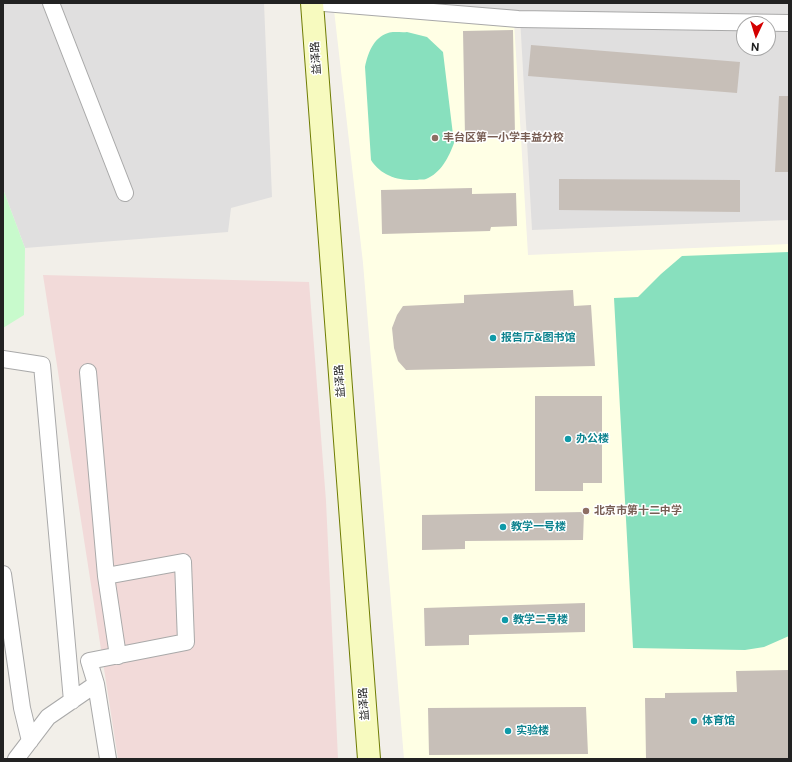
<!DOCTYPE html>
<meta charset="utf-8">
<style>
body{margin:0}
#map{position:relative;width:792px;height:762px;overflow:hidden;background:#f2efe9;font-family:"Public Sans",sans-serif}
canvas{display:block}
.frame{position:absolute;inset:0;border:4px solid #222;pointer-events:none}
.north{position:absolute;left:736px;top:16px;width:40px;height:40px;box-sizing:border-box;background:#fff;border:1px solid #a7a7a7;border-radius:50%;rotate:184deg;font-size:11px;font-weight:700;line-height:16px;text-align:center;color:#222}
.north::after{content:'';display:block;margin:auto;width:14px;height:18px;background:#d40000;clip-path:polygon(50% 0,100% 100%,50% 72%,0 100%)}
</style>
<div id="map">
<canvas width="792" height="762"></canvas>
<div class="frame"></div>
<div class="north">N</div>
</div>
<script>
const context = document.querySelector('canvas').getContext('2d');
context.lineJoin = 'round';
function fillPath(path, color) {
  context.fillStyle = color;
  context.fill(path, 'evenodd');
}
function strokePath(path, color, width, dash) {
  context.strokeStyle = color;
  context.lineWidth = width;
  context.lineCap = dash ? 'butt' : 'round';
  context.setLineDash(dash || []);
  context.stroke(path);
}
function write(font, color, halo, rows, align = 'center') {
  context.font = font + ' "Public Sans","Noto Sans SC",sans-serif';
  context.lineWidth = 3;
  context.setLineDash([]);
  context.textBaseline = 'middle';
  context.strokeStyle = halo;
  context.fillStyle = color;
  for (const [text, x, y, turn = 0] of rows) {
    context.save();
    context.translate(x, y);
    context.rotate((+turn || 0) * Math.PI / 180);
    context.textAlign = isNaN(turn) ? turn : align;
    if (halo) context.strokeText(text, 0, 0);
    context.fillText(text, 0, 0);
    context.restore();
  }
}
const residential = new Path2D(`
 M3 3H264L272 197 231 208 228 232 25 248 3 189Z
 M343 3H789V220L532 230 520 17ZM744 24H768V48H744Z`);
const commercial = new Path2D(`
 M43 275 309 282 326 501 338 759H118Z`);
const education = new Path2D(`
 M334 10 514 21 528 255 789 244V759H404L363 263Z`);
const park = new Path2D(`
 M3 189 25 248 24 315 3 328Z`);
const pitch = new Path2D(`
 M407 32 427 37 443 52 454 143C449 157 441 173 426 179 424 180 420 179 417 180 399 181 381 176 371 160L365 67C368 53 373 38 388 33 393 31 402 33 407 32Z
 M789 252V636L764 647 745 650 633 648 614 298 638 297 661 274 682 256Z`);
const building = new Path2D(`
 M513 30 515 135 465 136 463 31Z
 M531 45 740 62 737 93 528 76Z
 M779 96H789V172H775Z
 M559 179 740 180V212L559 210Z
 M472 188V194L516 193 517 226 491 227 490 231 382 234 381 190Z
 M573 290 574 306 591 305 595 366 406 370 398 361 394 348 392 328 397 315 403 306 464 303V295Z
 M535 396H602V483H583V491H535Z
 M584 512 583 540 465 541V549L422 550V515Z
 M585 603V632L469 635V645L425 646 424 608Z
 M789 670V759H646L645 698H665V693L737 692 736 671Z
 M586 707 588 754 429 755 428 708Z`);
const street = new Path2D(`
 M51 3 125 193
 M324 3 518 19 789 23
 M3 359 42 365 72 701
 M88 372 106 576 183 562 186 642 89 661 96 684
 M3 574 22 708 30 741
 M106 576 118 656
 M16 759 48 717 96 684 108 759`);
const secondary = new Path2D(`
 M312 3 369 759`);
const markers = [
 [435,138,4,"#8d6e63"],
 [493,338,4,"#0f9aa8"],
 [568,439,4,"#0f9aa8"],
 [586,511,4,"#8d6e63"],
 [503,527,4,"#0f9aa8"],
 [505,620,4,"#0f9aa8"],
 [694,721,4,"#0f9aa8"],
 [508,731,4,"#0f9aa8"]
];
const streetNames = [
 ["益泽路",316,58,-94],
 ["益泽路",340,381,-94],
 ["益泽路",364,704,-94]
];
const educationNames = [
 ["丰台区第一小学丰益分校",443,138],
 ["北京市第十二中学",594,511]
];
const cultureNames = [
 ["报告厅&图书馆",501,338],
 ["办公楼",576,439],
 ["教学一号楼",511,527],
 ["教学二号楼",513,620],
 ["体育馆",702,721],
 ["实验楼",516,731]
];
fillPath(residential, '#e0dfdf');
fillPath(commercial, '#f2dad9');
fillPath(education, '#ffffe5');
fillPath(park, '#c8facc');
fillPath(pitch, '#88e0be');
fillPath(building, '#c7bfb8');
strokePath(street, '#a9a9a9', 18);
strokePath(secondary, '#707d05', 24);
strokePath(street, '#fff', 16);
strokePath(secondary, '#f7fabf', 22);
for (const [x, y, r, color] of markers) {
  const dot = new Path2D();
  dot.arc(x, y, r, 0, 2 * Math.PI);
  context.fillStyle = color;
  context.fill(dot);
  strokePath(dot, '#fff', 1.5);
}
write('11px', '#222', '#fff', streetNames);
write('bold 11px', '#785e54', '#fff', educationNames, 'left');
write('bold 11px', '#0d838f', '#fff', cultureNames, 'left');
</script>
